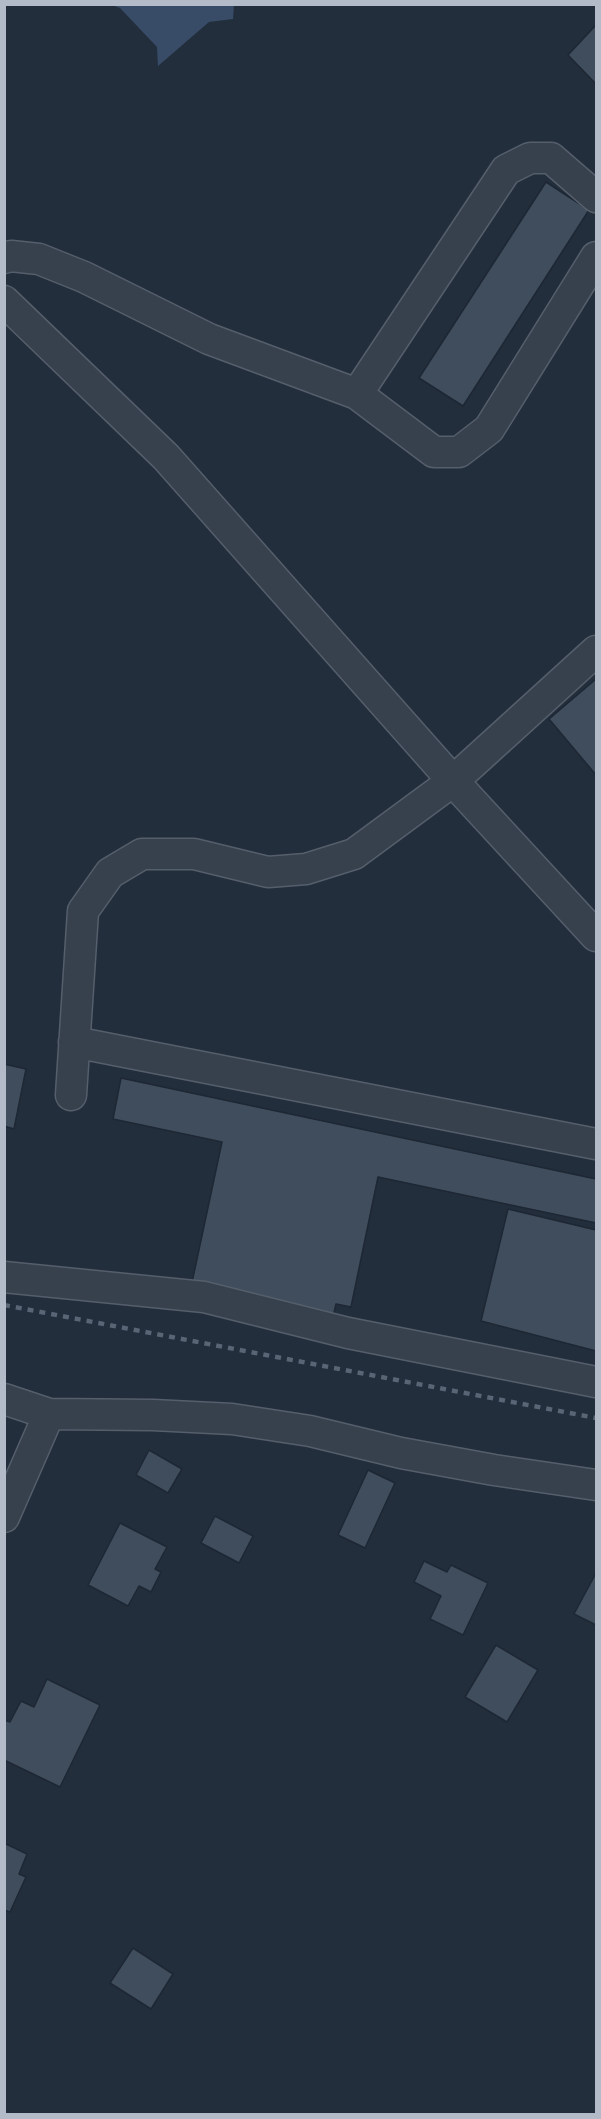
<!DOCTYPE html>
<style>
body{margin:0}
#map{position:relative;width:601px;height:2119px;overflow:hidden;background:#232e3d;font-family:"Roboto Condensed",sans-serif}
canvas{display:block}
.frame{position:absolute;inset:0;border:6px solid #b3bbc8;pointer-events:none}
</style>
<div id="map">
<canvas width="601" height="2119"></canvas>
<div class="frame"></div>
</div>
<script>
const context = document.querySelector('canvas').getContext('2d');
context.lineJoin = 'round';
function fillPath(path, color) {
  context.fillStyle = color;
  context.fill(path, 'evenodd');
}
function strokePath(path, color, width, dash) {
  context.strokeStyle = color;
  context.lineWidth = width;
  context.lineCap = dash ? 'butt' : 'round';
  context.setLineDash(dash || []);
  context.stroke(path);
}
const water = new Path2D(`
 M112 5H234L233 19 209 22 158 66 157 47 120 8Z`);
const building = new Path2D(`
 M596 25V84L568 55Z
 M546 182 589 210 463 406 419 378Z
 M596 679V775L549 719Z
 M4 1064 26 1069 14 1129 4 1126Z
 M121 1078 596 1179V1223L378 1177 351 1307 336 1304 333 1317 191 1287 222 1142 113 1119Z
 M508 1209 596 1230V1351L481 1321Z
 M149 1450 182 1469 168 1493 136 1475Z
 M368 1470 395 1483 365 1548 338 1535Z
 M215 1516 253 1536 239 1563 201 1543Z
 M120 1523 167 1547 155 1569 161 1572 151 1592 139 1586 128 1606 88 1585Z
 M424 1561 447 1572 451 1565 488 1583 463 1635 430 1619 441 1596 414 1582Z
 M596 1573V1625L574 1614Z
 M496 1645 538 1670 507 1722 465 1697Z
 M47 1679 100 1705 60 1787 4 1760V1720L10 1722 21 1701 34 1707Z
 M4 1843 27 1854 19 1874 26 1877 10 1912 4 1910Z
 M133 1948 173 1974 151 2009 110 1983Z`);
const minor = new Path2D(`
 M4 258 11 256 39 259 84 277 209 339 357 394 434 452H459L489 429 596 257
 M4 301 166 457 453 781 596 936
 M357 394 506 170 530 158H551L596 197
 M74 1042 596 1144
 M71 1095 83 911 110 873 142 854H194L268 872 306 869 354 854 453 781 596 651
 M4 1277 204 1297 348 1333 596 1382
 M4 1399 49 1414 153 1415 232 1419 310 1431 401 1453 494 1470 596 1485
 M4 1517 49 1414`);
const rail = new Path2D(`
 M4 1305 596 1418`);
fillPath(water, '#384c67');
fillPath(building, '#3f4d5c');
strokePath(building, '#1e2734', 1.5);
strokePath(minor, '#555e6b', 33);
strokePath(minor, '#37404d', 30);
strokePath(rail, '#596474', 4.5, [6, 6]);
</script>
